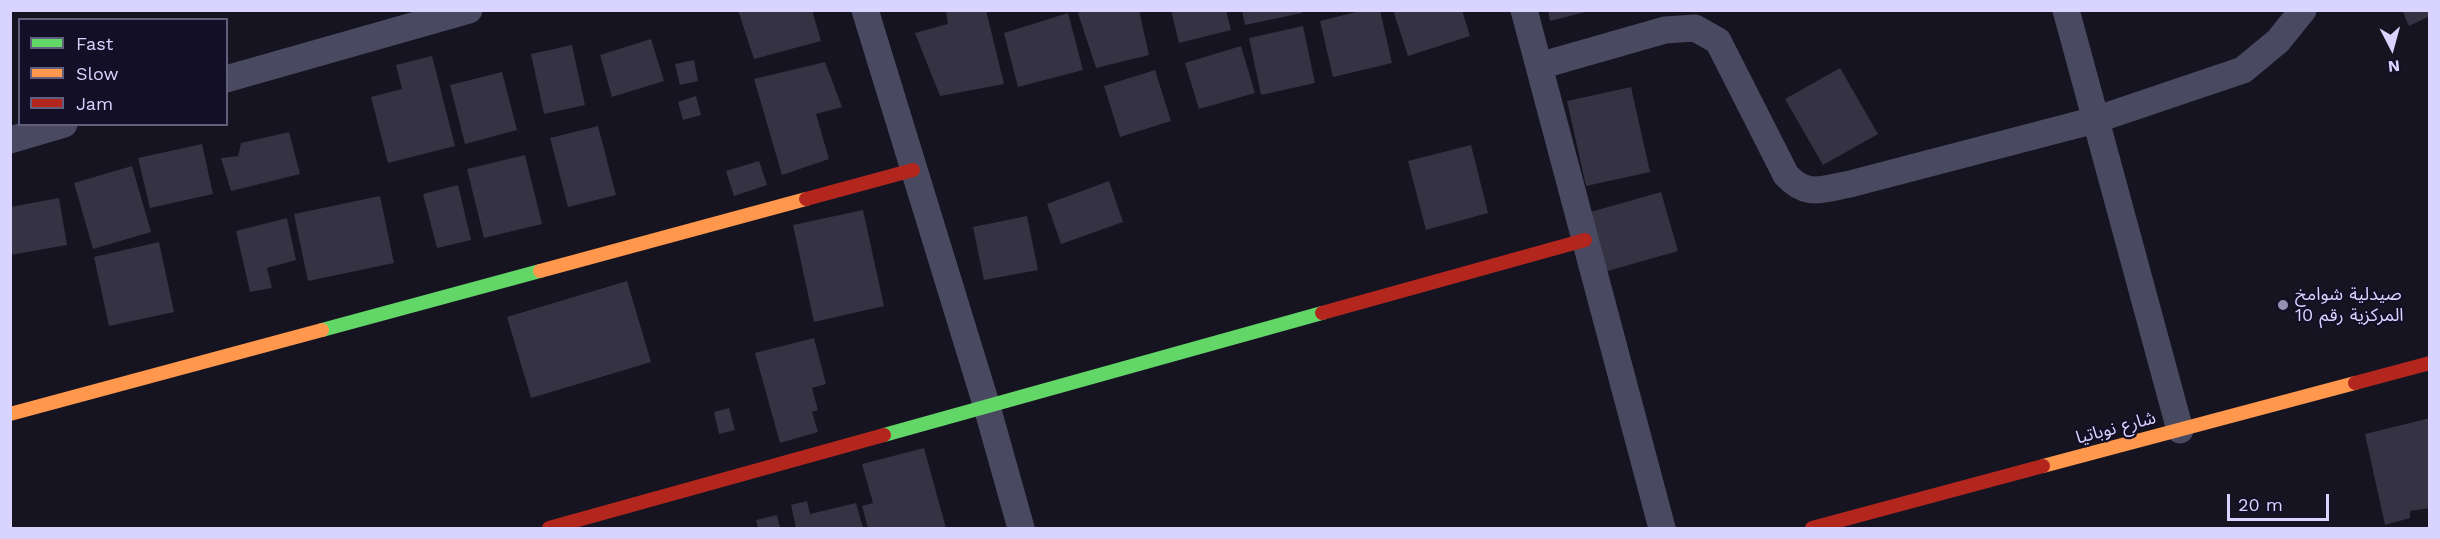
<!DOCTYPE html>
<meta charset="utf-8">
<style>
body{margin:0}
#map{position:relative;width:2440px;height:539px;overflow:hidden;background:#161421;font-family:"Work Sans",sans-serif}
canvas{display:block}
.frame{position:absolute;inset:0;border:12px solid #d9d4ff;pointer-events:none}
.legend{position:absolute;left:18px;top:18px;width:210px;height:108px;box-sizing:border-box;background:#130f26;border:2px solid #625e7d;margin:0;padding:8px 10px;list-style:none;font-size:18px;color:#d9d4ff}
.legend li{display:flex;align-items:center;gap:12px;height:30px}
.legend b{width:30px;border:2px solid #625e7d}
.north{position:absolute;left:2362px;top:18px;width:60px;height:60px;-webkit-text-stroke:4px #130f26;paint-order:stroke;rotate:174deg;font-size:16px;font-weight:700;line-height:24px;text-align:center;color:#d9d4ff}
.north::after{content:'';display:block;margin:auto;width:21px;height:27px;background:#d9d4ff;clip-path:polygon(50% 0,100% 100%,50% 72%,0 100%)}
.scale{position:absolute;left:2227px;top:494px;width:102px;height:27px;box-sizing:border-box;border:3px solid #d9d4ff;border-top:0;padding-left:8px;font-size:18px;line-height:21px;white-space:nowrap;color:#d9d4ff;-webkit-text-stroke:4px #130f26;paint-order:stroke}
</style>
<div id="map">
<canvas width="2440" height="539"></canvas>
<div class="frame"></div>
<ul class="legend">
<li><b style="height:8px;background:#63d668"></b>Fast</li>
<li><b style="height:8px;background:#ff974d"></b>Slow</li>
<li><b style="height:8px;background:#b3261e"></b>Jam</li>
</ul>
<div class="north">N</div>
<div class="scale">20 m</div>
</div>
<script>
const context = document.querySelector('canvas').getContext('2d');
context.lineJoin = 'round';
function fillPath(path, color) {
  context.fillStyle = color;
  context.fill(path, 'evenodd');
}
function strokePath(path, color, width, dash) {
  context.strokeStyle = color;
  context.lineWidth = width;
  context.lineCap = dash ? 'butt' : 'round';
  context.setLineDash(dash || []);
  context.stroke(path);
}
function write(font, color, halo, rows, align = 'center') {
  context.font = font + ' "Work Sans","Noto Sans Arabic",sans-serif';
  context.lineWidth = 4.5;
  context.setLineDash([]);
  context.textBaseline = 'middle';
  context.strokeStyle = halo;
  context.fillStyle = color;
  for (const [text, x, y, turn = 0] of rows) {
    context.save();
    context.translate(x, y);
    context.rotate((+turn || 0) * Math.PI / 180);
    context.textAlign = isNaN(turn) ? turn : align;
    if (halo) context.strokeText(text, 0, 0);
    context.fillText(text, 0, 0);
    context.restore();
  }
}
const building = new Path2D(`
 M738 10H812L821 41 754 59Z
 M946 10H986L1004 84 940 96 915 33 948 24Z
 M1087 10H1139L1149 55 1096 68 1078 13Z
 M1171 10H1226L1231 30 1179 43Z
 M1242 10H1302V13L1245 25Z
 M1364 10H1380L1392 63 1333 77 1320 21Z
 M1393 10H1462L1470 36 1408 56Z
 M1548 10H1589V11L1550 21Z
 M2402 10H2430V16L2409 26Z
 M1068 13 1083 70 1018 87 1004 33Z
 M1303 26 1315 83 1261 95 1249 38Z
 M651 39 664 81 612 97 600 55Z
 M572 45 585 105 544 114 531 54Z
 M1241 46 1255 93 1199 109 1185 63Z
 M432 56 455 146 388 163 371 97 402 89 396 65Z
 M694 60 698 81 680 85 675 64Z
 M825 62 842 107 816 114 829 159 782 175 754 79Z
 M1840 68 1878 134 1823 165 1785 99Z
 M1155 70 1171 121 1120 137 1104 86Z
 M502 72 517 130 465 144 450 85Z
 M1631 87 1650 172 1586 186 1567 101Z
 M696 96 701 115 683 120 678 102Z
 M598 126 616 195 568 207 550 138Z
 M289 132 300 174 231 191 221 158 238 156 241 143Z
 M202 144 213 194 150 208 138 158Z
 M1471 145 1488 213 1426 230 1408 161Z
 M525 155 542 224 484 238 467 169Z
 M759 161 767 185 734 196 726 171Z
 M132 166 151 232 93 249 74 183Z
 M1109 181 1123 222 1061 244 1047 204Z
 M458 185 471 240 437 248 423 194Z
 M1661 192 1678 251 1604 272 1587 213Z
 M380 196 394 263 308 281 294 214Z
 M59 198 67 245 10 255V207Z
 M863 210 884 306 814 322 793 225Z
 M1027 216 1038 270 984 280 973 227Z
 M287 218 296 260 267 268 272 288 250 292 236 231Z
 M159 242 174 312 109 326 94 257Z
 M627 281 651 362 531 398 507 317Z
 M814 338 826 384 812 388 818 410 812 412 818 432 780 443 755 353Z
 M729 408 735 430 719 434 714 412Z
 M2430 418V508L2410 511V518L2385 525 2365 434Z
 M924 448 946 528H868L862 506 873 503 862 464Z
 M807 501 810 514 856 503 863 528H796L791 505Z
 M777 515 780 528H758L756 520Z`);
const street = new Path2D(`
 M865 10 987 407 1021 528
 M1524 10 1662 528
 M2066 10 2180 430
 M1539 66 1665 30 1695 28 1718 41 1786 175C1807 198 1822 189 1850 184L2095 120 2243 70 2278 41 2303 10
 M226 79 469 10
 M10 140 64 124`);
const fast = new Path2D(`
 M322 330 540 271
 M884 435 1322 313`);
const slow = new Path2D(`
 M540 271 806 199
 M10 414 322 330
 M2043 466 2355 383`);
const jam = new Path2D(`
 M806 199 913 170
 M1322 313 1585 240
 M2355 383 2430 363
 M549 528 884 435
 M1812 528 2043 466`);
const markers = [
 [2283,305,6,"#9591b1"]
];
const poiNames = [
 ["صيدلية شوامخ",2295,295],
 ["المركزية رقم 10",2295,316]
];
const streetNames = [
 ["شارع نوباتيا",2116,428,-15]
];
fillPath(building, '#343243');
strokePath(street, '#4a4962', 27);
strokePath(fast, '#63d668', 14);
strokePath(slow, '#ff974d', 14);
strokePath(jam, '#b3261e', 14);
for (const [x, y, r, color] of markers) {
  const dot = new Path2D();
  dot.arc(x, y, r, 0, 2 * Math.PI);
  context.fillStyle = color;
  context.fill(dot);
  strokePath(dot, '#130f26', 2);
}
write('18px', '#d9d4ff', '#130f26', poiNames, 'left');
write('18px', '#d9d4ff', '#130f26', streetNames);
</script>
